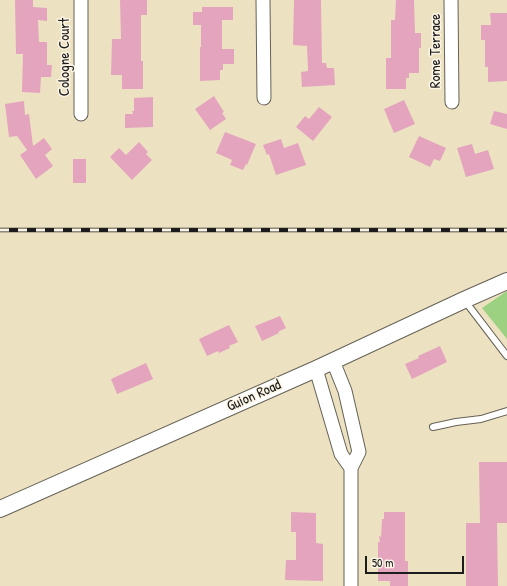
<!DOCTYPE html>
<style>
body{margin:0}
#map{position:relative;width:507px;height:586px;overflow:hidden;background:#ece2c1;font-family:"Patrick Hand",sans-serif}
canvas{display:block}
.scale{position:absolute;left:365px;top:556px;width:99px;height:18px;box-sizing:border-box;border:2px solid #1c1c1c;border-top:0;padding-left:5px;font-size:12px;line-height:14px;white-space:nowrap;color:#1c1c1c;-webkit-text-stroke:3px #fcf5e5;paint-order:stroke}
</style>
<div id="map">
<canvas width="507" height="586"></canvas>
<div class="scale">50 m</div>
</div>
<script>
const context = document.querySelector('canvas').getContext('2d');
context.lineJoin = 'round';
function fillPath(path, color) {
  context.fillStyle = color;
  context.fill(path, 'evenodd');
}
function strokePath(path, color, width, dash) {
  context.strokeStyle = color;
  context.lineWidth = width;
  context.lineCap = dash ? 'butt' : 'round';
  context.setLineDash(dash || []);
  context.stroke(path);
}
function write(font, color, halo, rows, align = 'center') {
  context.font = font + ' "Patrick Hand",sans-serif';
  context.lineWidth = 3;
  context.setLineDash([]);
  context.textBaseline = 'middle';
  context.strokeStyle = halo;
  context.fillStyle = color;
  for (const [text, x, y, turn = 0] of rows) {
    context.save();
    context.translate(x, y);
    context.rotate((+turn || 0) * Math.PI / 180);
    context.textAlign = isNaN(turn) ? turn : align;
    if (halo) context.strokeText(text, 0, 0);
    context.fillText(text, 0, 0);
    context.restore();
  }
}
const green = new Path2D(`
 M507 291V339L482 308Z`);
const building = new Path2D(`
 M15 0H33V7L47 8V21L38 20 39 42H47V65H52L51 77H41L40 93 22 92 23 54H16Z
 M120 0H147V15H141V61H143V89H122V75H111L112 39H121Z
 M294 0H321L322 63H326L327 68H334L335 85 302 87 301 72 308 71 307 46 293 45Z
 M396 0H414L415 33H421V48H419V73H409V78H406V89H386V58H391V20H395Z
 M202 7H233V20H222V49H234V64H223V70H220V80L200 81V47H201V25H193V12H202Z
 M490 13H507V81L488 82V67H485V40H481V25H491Z
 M214 96 224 112 222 113 226 119 210 130 195 109Z
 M153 97V127L125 128V114H133L132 111H134V98Z
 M404 100 415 124 394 133 384 109Z
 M24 101 25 115 29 114 33 146 44 138 52 149 45 155 53 166 36 179 20 155 27 150 17 136 9 137 5 104Z
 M319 107 332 117 313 141 296 127 305 116 309 119Z
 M494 111 507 114V129L490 124Z
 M225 132 256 144 247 165 246 164 243 170 230 165 232 160 216 153Z
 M419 136 446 148 440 161 434 159 430 167 409 157Z
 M281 139 284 148 298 143 306 165 276 175 269 154 267 155 263 145Z
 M139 142 148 152 146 154 152 160 132 180 110 157 119 148 126 155Z
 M472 144 475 154 488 150 494 169 466 177 457 148Z
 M73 159H86V183H73Z
 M280 316 286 328 278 332 279 333 262 341 255 326Z
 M229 325 238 342 229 346 230 348 219 353 218 351 207 356 199 339Z
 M440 346 447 362 412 379 405 364 419 358 418 356Z
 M146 363 153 379 117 394 111 379Z
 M479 462H507V523H497L498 586H466V523H480Z
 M291 512 316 513V543L323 544V581L285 580 286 560H296V532H291Z
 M384 512H405V561H408V586H390V581H378V542H380L379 536 381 537 382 519H384Z`);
const service = new Path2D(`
 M465 301 507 356
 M433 427 456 422 481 419 507 411`);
const minor = new Path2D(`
 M81 0V114
 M263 0 264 98
 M451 0 452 102
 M333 361 345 391 359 452 351 468
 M316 369 341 454 351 468V586`);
const tertiary = new Path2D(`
 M0 509 316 369 464 300 507 281`);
const rail = new Path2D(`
 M0 230H507`);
const streetNames = [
 ["Rome Terrace",436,51,-90],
 ["Cologne Court",65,57,-90],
 ["Guion Road",254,396,-24]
];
fillPath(green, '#9cd182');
fillPath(building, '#e4a4be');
strokePath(service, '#656156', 8);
strokePath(minor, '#656156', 15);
strokePath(tertiary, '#656156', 18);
strokePath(service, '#fff', 6);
strokePath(minor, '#fff', 13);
strokePath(tertiary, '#fff', 16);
strokePath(rail, '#1c1c1c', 4.5);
strokePath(rail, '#fcf5e5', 3, [9]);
write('15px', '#1c1c1c', '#fcf5e5', streetNames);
</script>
